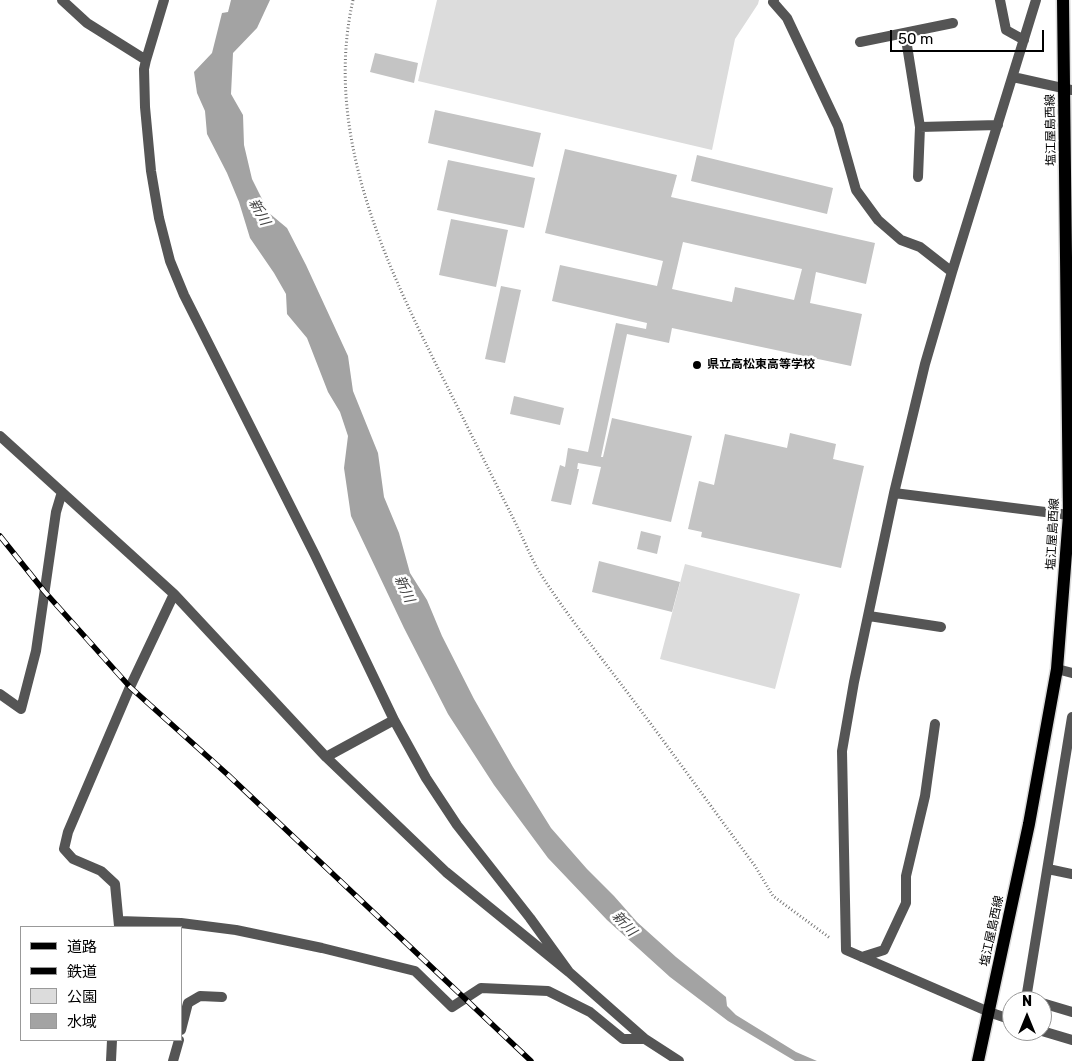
<!DOCTYPE html>
<meta charset="utf-8">
<style>
body{margin:0}
#map{position:relative;width:1072px;height:1061px;overflow:hidden;background:#fff;font-family:Rubik,"Noto Sans JP",sans-serif}
canvas{display:block}
.legend{position:absolute;left:20px;top:926px;width:162px;height:115px;box-sizing:border-box;background:#fff;border:1px solid #999;margin:0;padding:6px 9px;list-style:none;font-size:15px;color:#000}
.legend li{display:flex;align-items:center;gap:10px;height:25px}
.legend b{width:25px;border:1px solid #999}
.north{position:absolute;left:1002px;top:991px;width:50px;height:50px;box-sizing:border-box;background:#fff;border:1px solid #999;border-radius:50%;rotate:0deg;font-size:14px;font-weight:700;line-height:20px;text-align:center;color:#000}
.north::after{content:'';display:block;margin:auto;width:18px;height:22px;background:#000;clip-path:polygon(50% 0,100% 100%,50% 72%,0 100%)}
.scale{position:absolute;left:890px;top:30px;width:154px;height:22px;box-sizing:border-box;border:2px solid #000;border-top:0;padding-left:6px;font-size:15px;line-height:18px;white-space:nowrap;color:#000;-webkit-text-stroke:4px #fff;paint-order:stroke}
</style>
<div id="map">
<canvas width="1072" height="1061"></canvas>
<ul class="legend">
<li><b style="height:6px;background:#000"></b>道路</li>
<li><b style="height:6px;background:#000"></b>鉄道</li>
<li><b style="height:14px;background:#dcdcdc"></b>公園</li>
<li><b style="height:14px;background:#a3a3a3"></b>水域</li>
</ul>
<div class="north">N</div>
<div class="scale">50 m</div>
</div>
<script>
const context = document.querySelector('canvas').getContext('2d');
context.lineJoin = 'round';
function fillPath(path, color) {
  context.fillStyle = color;
  context.fill(path, 'evenodd');
}
function strokePath(path, color, width, dash) {
  context.strokeStyle = color;
  context.lineWidth = width;
  context.lineCap = dash ? 'butt' : 'round';
  context.setLineDash(dash || []);
  context.stroke(path);
}
function write(font, color, halo, rows, align = 'center') {
  context.font = font + ' Rubik,"Noto Sans JP",sans-serif';
  context.lineWidth = 5;
  context.setLineDash([]);
  context.textBaseline = 'middle';
  context.strokeStyle = halo;
  context.fillStyle = color;
  for (const [text, x, y, turn = 0] of rows) {
    context.save();
    context.translate(x, y);
    context.rotate((+turn || 0) * Math.PI / 180);
    context.textAlign = isNaN(turn) ? turn : align;
    if (halo) context.strokeText(text, 0, 0);
    context.fillText(text, 0, 0);
    context.restore();
  }
}
const green = new Path2D(`
 M437 0H759L758 4 735 39 712 150 418 81Z
 M685 564 800 594 775 689 660 659Z`);
const water = new Path2D(`
 M231 0H270L257 28 233 53 231 94 243 115 244 145 252 179 269 213 287 228 306 265 348 356 353 391 378 453 384 497 399 533 410 573 427 600 442 636 474 699 513 767 551 828 587 869 614 896 637 922 676 957 726 997 727 1006 736 1015 796 1052 817 1061H795L728 1021 670 977 607 920 548 858 494 785 448 714 404 628 351 516 344 468 348 436 340 412 328 392 307 338 287 314 286 294 274 273 250 238 239 202 227 173 207 134 205 111 197 93 194 72 212 53 222 13 228 12Z`);
const building = new Path2D(`
 M375 53 418 63 414 83 370 72Z
 M435 110 541 133 533 167 428 143Z
 M565 149 677 175 671 197 875 243 866 284 816 272 810 303 862 314 851 366 672 328 669 343 627 334 601 457H603L612 418 692 436 671 522 592 504 601 467 578 463 577 469H579L571 505 551 501 560 465 565 467 568 448 588 452 616 323 646 329 647 323 552 301 560 265 657 286 663 261 545 233ZM683 242 802 269 794 300 735 287 732 302 672 289Z
 M697 155 833 188 827 214 691 181Z
 M448 160 535 178 524 228 437 210Z
 M451 219 508 230 496 287 439 275Z
 M501 286 521 290 505 363 485 359Z
 M514 396 564 408 560 425 510 414Z
 M790 433 836 444 833 459 864 466 841 568 701 537 702 532 688 529 699 481 714 485 725 434 787 448Z
 M641 531 661 536 657 554 637 549Z
 M599 561 680 582 672 612 592 592Z`);
const path = new Path2D(`
 M353 0C319 151 403 297 468 428 484 460 500 492 516 524 524 540 531 558 540 573 566 614 597 652 627 692 670 749 712 808 755 866L773 896 830 938`);
const minor = new Path2D(`
 M62 0 87 23 146 60
 M164 0 146 60 144 69 145 107 151 171 159 218 170 261 184 295 315 555 394 720 426 778 457 825 530 918 569 972
 M774 0 773 2 787 18 838 126 856 190 878 220 901 240 920 247 952 272
 M1000 0 1006 30 1024 40
 M905 33 920 127 918 177
 M860 42 953 23
 M1013 77 1072 90
 M920 127 998 125
 M0 436 174 594 326 757 446 872 569 972 645 1039 679 1061
 M894 493 1069 515
 M869 616 941 627
 M1057 669 1072 673
 M0 694 21 709 36 651 56 512 62 492
 M326 757 394 720
 M1048 869 1072 874
 M119 921 181 923 236 930 322 948 415 971 452 1007 481 988 548 991 590 1012 623 1039H645
 M119 926 115 884 101 871 73 859 64 849 68 832 130 687 174 594
 M862 957 884 950 906 903V876L925 796 935 724
 M1034 1001 1026 999 1072 717
 M1042 1003 1072 1012
 M1012 1020 989 1012 846 950 842 751 854 682 894 493 925 364 952 272 1036 0
 M181 1030 188 1003 200 996 222 997
 M1042 1031 1072 1040
 M111 1061 112 1040
 M173 1061 179 1040`);
const primary = new Path2D(`
 M978 1061 1029 824 1057 669 1069 515 1063 0`);
const rail = new Path2D(`
 M0 536 44 591 130 687 227 774 531 1061`);
const markers = [
 [697,365,5,"#000"]
];
const streetNames = [
 ["塩江屋島西線",1051,130,-91],
 ["塩江屋島西線",1053,534,-87],
 ["塩江屋島西線",992,931,-78]
];
const poiNames = [
 ["県立高松東高等学校",707,365]
];
const waterNames = [
 ["新川",259,212,61],
 ["新川",404,589,65],
 ["新川",624,924,47]
];
fillPath(green, '#dcdcdc');
fillPath(water, '#a3a3a3');
fillPath(building, '#c4c4c4');
strokePath(primary, '#dbdbdb', 15);
strokePath(path, '#777', 3, [1, 2.5]);
strokePath(minor, '#555', 10);
strokePath(primary, '#000', 12);
strokePath(rail, '#000', 5.5);
strokePath(rail, '#fff', 4, [11]);
for (const [x, y, r, color] of markers) {
  const dot = new Path2D();
  dot.arc(x, y, r, 0, 2 * Math.PI);
  context.fillStyle = color;
  context.fill(dot);
  strokePath(dot, '#fff', 2);
}
write('12px', '#000', '#fff', streetNames);
write('bold 12px', '#000', '#fff', poiNames, 'left');
write('italic 14px', '#444', '#fff', waterNames);
</script>
